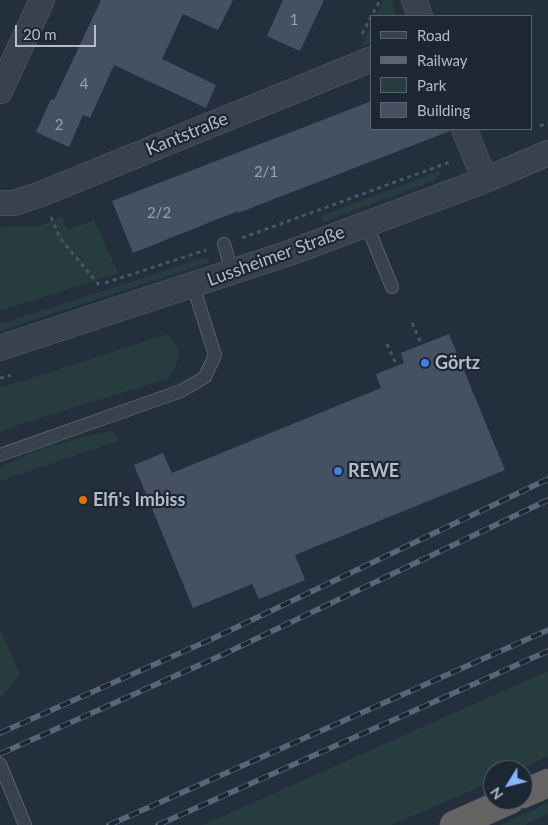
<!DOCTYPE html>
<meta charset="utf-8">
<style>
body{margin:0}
#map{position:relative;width:548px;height:825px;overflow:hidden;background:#242f3e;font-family:Lato,sans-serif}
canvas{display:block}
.legend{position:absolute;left:370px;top:15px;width:162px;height:115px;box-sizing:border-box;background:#1d2633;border:1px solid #59626f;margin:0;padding:6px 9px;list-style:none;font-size:15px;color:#b4bcc9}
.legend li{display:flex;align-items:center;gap:10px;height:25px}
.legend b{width:25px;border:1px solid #59626f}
.north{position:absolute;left:483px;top:760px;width:50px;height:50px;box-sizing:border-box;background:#1d2633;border:1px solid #59626f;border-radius:50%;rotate:234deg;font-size:14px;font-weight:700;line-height:20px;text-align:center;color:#b4bcc9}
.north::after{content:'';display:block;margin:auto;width:18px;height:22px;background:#8ab4f8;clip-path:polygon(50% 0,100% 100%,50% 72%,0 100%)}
.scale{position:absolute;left:15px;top:25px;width:81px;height:22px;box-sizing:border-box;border:2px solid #b4bcc9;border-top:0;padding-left:6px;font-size:15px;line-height:18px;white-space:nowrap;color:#b4bcc9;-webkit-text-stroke:4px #1d2633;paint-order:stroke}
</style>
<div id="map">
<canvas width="548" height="825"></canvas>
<ul class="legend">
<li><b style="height:6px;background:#38414e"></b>Road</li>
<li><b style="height:6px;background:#5a6575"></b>Railway</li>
<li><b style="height:14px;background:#263c3f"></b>Park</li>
<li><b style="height:14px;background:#455162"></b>Building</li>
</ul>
<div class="north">N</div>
<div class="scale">20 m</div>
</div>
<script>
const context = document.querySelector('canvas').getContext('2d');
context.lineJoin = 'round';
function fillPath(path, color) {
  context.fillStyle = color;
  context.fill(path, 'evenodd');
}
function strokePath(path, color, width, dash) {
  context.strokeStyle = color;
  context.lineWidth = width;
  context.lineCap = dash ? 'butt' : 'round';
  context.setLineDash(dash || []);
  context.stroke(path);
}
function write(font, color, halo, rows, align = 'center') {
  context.font = font + ' Lato,sans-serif';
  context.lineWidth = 4.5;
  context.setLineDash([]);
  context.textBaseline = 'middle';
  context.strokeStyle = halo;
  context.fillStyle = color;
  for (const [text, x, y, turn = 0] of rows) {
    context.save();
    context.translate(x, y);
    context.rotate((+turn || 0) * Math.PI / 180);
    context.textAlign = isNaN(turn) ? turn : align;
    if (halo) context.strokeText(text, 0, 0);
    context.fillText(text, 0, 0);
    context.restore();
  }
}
const green = new Path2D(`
 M383 0H392L396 16H375Z
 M372 24V43L361 47Z
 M444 169 434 181 324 222 321 216Z
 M62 216 67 230 94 220 118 273 0 311V227L40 226Z
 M207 257 209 263 0 331V324Z
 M168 334C184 351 179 359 170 378L17 425 0 432V388Z
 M112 431 119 441 0 481V468C36 447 72 439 112 431Z
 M0 629 20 675 0 698Z
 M548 671V756L518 770H493V781L480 787 391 825H203Z
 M548 803V814L525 825H500Z`);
const building = new Path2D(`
 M101 0H233L218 30 183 14 162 59 216 85 206 108 114 65 90 118 83 115 69 147 36 132 51 99 54 100Z
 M283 0H324L300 51 267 36Z
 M372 101V129H450V131L238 213V211L133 253 112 201Z
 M449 334 505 470 295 555 305 580 259 599 252 584 193 608 134 465 163 453 172 473 381 388 376 374 404 363 401 353Z`);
const path = new Path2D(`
 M362 34 380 0
 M540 126 548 123
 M51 217 60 238 99 285
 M242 238 450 162
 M105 283 206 250
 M412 323 422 345
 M387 344 397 366
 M0 378 11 375`);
const service = new Path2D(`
 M366 223 392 287
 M224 244 232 272
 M0 455 181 391 205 377 215 355 193 286
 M0 764 25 825`);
const minor = new Path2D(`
 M414 0 420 16
 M0 91 42 0
 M464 129 485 180
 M0 203H14L41 194 372 59
 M0 348 289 253 485 180 548 153`);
const trunk = new Path2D(`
 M523 794 548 783
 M454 825 510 800`);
const rail = new Path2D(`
 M0 733 214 638 548 479
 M0 754 222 655 548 500
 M109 825 548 630
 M158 825 548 651`);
const markers = [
 [425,363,5,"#3f7fe0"],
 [338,471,5,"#3f7fe0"],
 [83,500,5,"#e8710a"]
];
const numberNames = [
 ["1",294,20],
 ["4",84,84],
 ["2",59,125],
 ["2/1",266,172],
 ["2/2",159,213]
];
const streetNames = [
 ["Kantstraße",187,134,-22],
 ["Lussheimer Straße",276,256,-20]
];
const poiNames = [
 ["Görtz",435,363],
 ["REWE",348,471],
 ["Elfi's Imbiss",93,500]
];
fillPath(green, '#263c3f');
fillPath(building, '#455162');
strokePath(service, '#565f6c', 14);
strokePath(minor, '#565f6c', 26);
strokePath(trunk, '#434c59', 29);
strokePath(path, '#44595c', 3, [4, 4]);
strokePath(service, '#38414e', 12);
strokePath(minor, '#38414e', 25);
strokePath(trunk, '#656462', 28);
strokePath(rail, '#5a6575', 5.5);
strokePath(rail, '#1d2633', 4, [11]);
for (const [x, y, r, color] of markers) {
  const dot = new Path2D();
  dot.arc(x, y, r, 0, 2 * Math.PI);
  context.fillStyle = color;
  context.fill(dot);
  strokePath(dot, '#1d2633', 2);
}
write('15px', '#98a1af', null, numberNames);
write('18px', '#b4bcc9', '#1d2633', streetNames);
write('bold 18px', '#b4bcc9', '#1d2633', poiNames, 'left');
</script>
